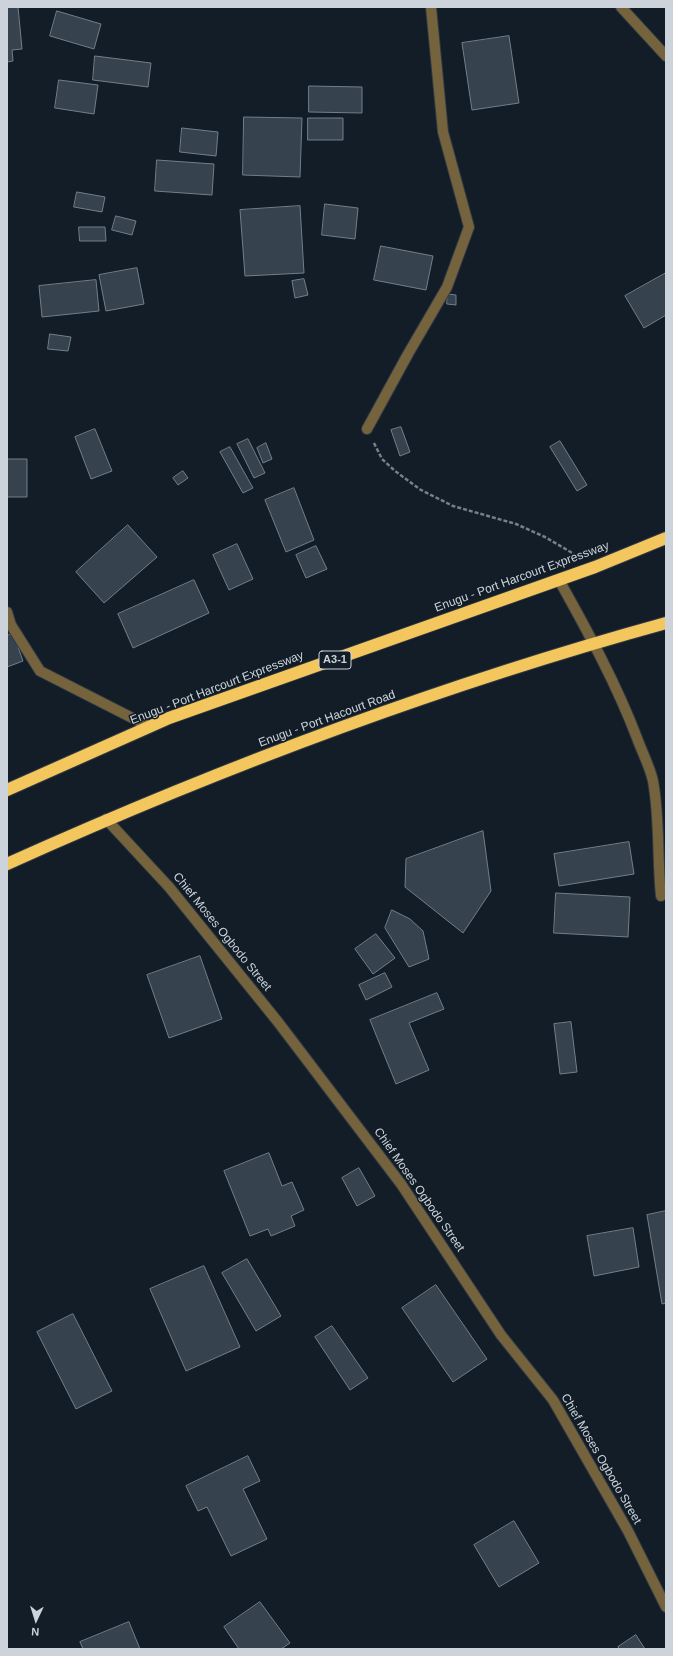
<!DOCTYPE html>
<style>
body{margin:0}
#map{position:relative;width:673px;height:1656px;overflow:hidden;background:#121d27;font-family:Arial,sans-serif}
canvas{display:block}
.frame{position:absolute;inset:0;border:8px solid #ccd3da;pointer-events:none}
.north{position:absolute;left:16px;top:1600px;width:40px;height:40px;-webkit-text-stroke:3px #121d27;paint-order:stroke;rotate:184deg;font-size:11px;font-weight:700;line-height:16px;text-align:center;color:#ccd3da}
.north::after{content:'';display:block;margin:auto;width:14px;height:18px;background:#ccd3da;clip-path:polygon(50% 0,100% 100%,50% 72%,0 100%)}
</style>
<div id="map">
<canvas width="673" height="1656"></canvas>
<div class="frame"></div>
<div class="north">N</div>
</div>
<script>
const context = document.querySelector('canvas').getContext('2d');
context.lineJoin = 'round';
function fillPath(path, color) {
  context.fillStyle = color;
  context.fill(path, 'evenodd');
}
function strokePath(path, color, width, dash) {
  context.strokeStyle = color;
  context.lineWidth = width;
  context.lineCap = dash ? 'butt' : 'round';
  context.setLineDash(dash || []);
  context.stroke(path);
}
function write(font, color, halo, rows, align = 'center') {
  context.font = font + ' Arial,sans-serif';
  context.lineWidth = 3;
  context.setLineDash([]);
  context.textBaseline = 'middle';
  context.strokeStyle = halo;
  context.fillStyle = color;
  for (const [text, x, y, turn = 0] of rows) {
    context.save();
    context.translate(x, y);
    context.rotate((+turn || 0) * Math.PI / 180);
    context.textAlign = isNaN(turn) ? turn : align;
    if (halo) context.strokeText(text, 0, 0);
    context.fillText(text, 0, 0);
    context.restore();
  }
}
const building = new Path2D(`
 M7 7H18L22 49 12 50 13 61 7 62Z
 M57 11 101 24 94 49 50 36Z
 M509 36 519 103 472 110 462 43Z
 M95 56 151 63 148 87 93 80Z
 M59 80 98 85 94 114 55 108Z
 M309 86 362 87V113L309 112Z
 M244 117 302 118 300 177 243 175Z
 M308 118H343V140H308Z
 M182 128 218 132 216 156 180 152Z
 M157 160 214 164 212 195 155 191Z
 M77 192 105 197 102 212 74 207Z
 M325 204 358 208 355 239 322 235Z
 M300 206 304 273 245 276 240 210Z
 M116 216 136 221 132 235 112 230Z
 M79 227H105L106 241H80Z
 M381 246 433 256 426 290 374 280Z
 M137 268 144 304 106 311 99 275Z
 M666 273V315L644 328 625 296Z
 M304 279 308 295 295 298 292 281Z
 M96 280 99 311 42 317 39 286Z
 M448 294 456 295V305L447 304Z
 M50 334 71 337 68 351 48 349Z
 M401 427 410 452 400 456 391 430Z
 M95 429 112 471 91 479 75 437Z
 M248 439 265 473 254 478 237 444Z
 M560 441 587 485 577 491 550 447Z
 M266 443 272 459 263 463 257 448Z
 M230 447 253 488 243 493 220 452Z
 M7 459H27V497H7Z
 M183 471 188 478 178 485 173 478Z
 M294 488 314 540 286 552 265 500Z
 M128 525 157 557 104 603 76 572Z
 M237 544 253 579 229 590 213 555Z
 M316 546 327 569 306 578 296 555Z
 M194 580 209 613 133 648 118 614Z
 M13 633 23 661 7 667V636Z
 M483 831 491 891 463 933 405 887 406 859Z
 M629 842 634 874 559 886 554 854Z
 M556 893 630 897 628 937 554 933Z
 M392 910 410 919 423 931 429 959 409 967 385 928Z
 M376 934 395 958 373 974 355 949Z
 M200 956 222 1019 169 1038 147 975Z
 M385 973 392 987 366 1000 359 985Z
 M437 993 444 1009 409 1023 429 1070 396 1084 370 1020Z
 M571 1022 577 1072 560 1074 554 1024Z
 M269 1153 282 1186 292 1182 304 1210 291 1216 295 1226 271 1236 268 1229 250 1236 224 1171Z
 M359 1168 375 1196 357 1206 342 1178Z
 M666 1211V1303L662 1304 647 1215Z
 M633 1228 639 1267 594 1276 587 1236Z
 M247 1259 281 1316 256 1331 222 1273Z
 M204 1266 240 1347 186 1371 150 1289Z
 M436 1285 487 1359 453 1382 402 1308Z
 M73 1314 112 1391 76 1409 37 1332Z
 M332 1326 368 1378 350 1390 315 1337Z
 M248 1456 260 1481 243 1489 267 1539 231 1556 207 1507 198 1511 186 1486Z
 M514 1521 539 1563 499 1587 474 1545Z
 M260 1602 290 1643 281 1649H239L224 1627Z
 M129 1622 140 1649H83L80 1642Z
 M636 1635 645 1649H620L618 1647Z`);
const path = new Path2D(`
 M374 443 382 459 395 471 421 490 453 506 516 524 545 537 574 554`);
const minor = new Path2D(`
 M621 7 666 56
 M367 429 408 354 447 287 469 227 443 132 431 7
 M559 580C588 632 616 683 637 738 642 752 650 767 653 781 660 819 657 858 661 896
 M7 612 11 625 40 671 150 727
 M106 819 169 887 278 1022 401 1184 501 1335 553 1400 628 1531 666 1607`);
const highway = new Path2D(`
 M7 790 169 718 595 567 666 538
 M7 864C220 768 441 685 666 623`);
const shields = [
 [335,660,32]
];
const shieldNames = [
 ["A3-1",335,660]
];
const streetNames = [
 ["Enugu - Port Harcourt Expressway",522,577,-20],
 ["Enugu - Port Harcourt Expressway",217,688,-21],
 ["Enugu - Port Hacourt Road",327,719,-20],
 ["Chief Moses Ogbodo Street",222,932,51],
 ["Chief Moses Ogbodo Street",419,1190,55],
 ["Chief Moses Ogbodo Street",601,1459,60]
];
fillPath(building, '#36424e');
strokePath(building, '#717f8c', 1);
strokePath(minor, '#303a44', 12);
strokePath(highway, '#303a44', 14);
strokePath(path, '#778088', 2.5, [4, 2]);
strokePath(minor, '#74633c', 10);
strokePath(highway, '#f3c75d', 12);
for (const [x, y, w] of shields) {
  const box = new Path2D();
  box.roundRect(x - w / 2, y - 9, w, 18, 3);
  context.fillStyle = '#121d27';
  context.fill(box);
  strokePath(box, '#ccd3da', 1);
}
write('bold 11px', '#ccd3da', null, shieldNames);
write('12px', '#ccd3da', '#121d27', streetNames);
</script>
